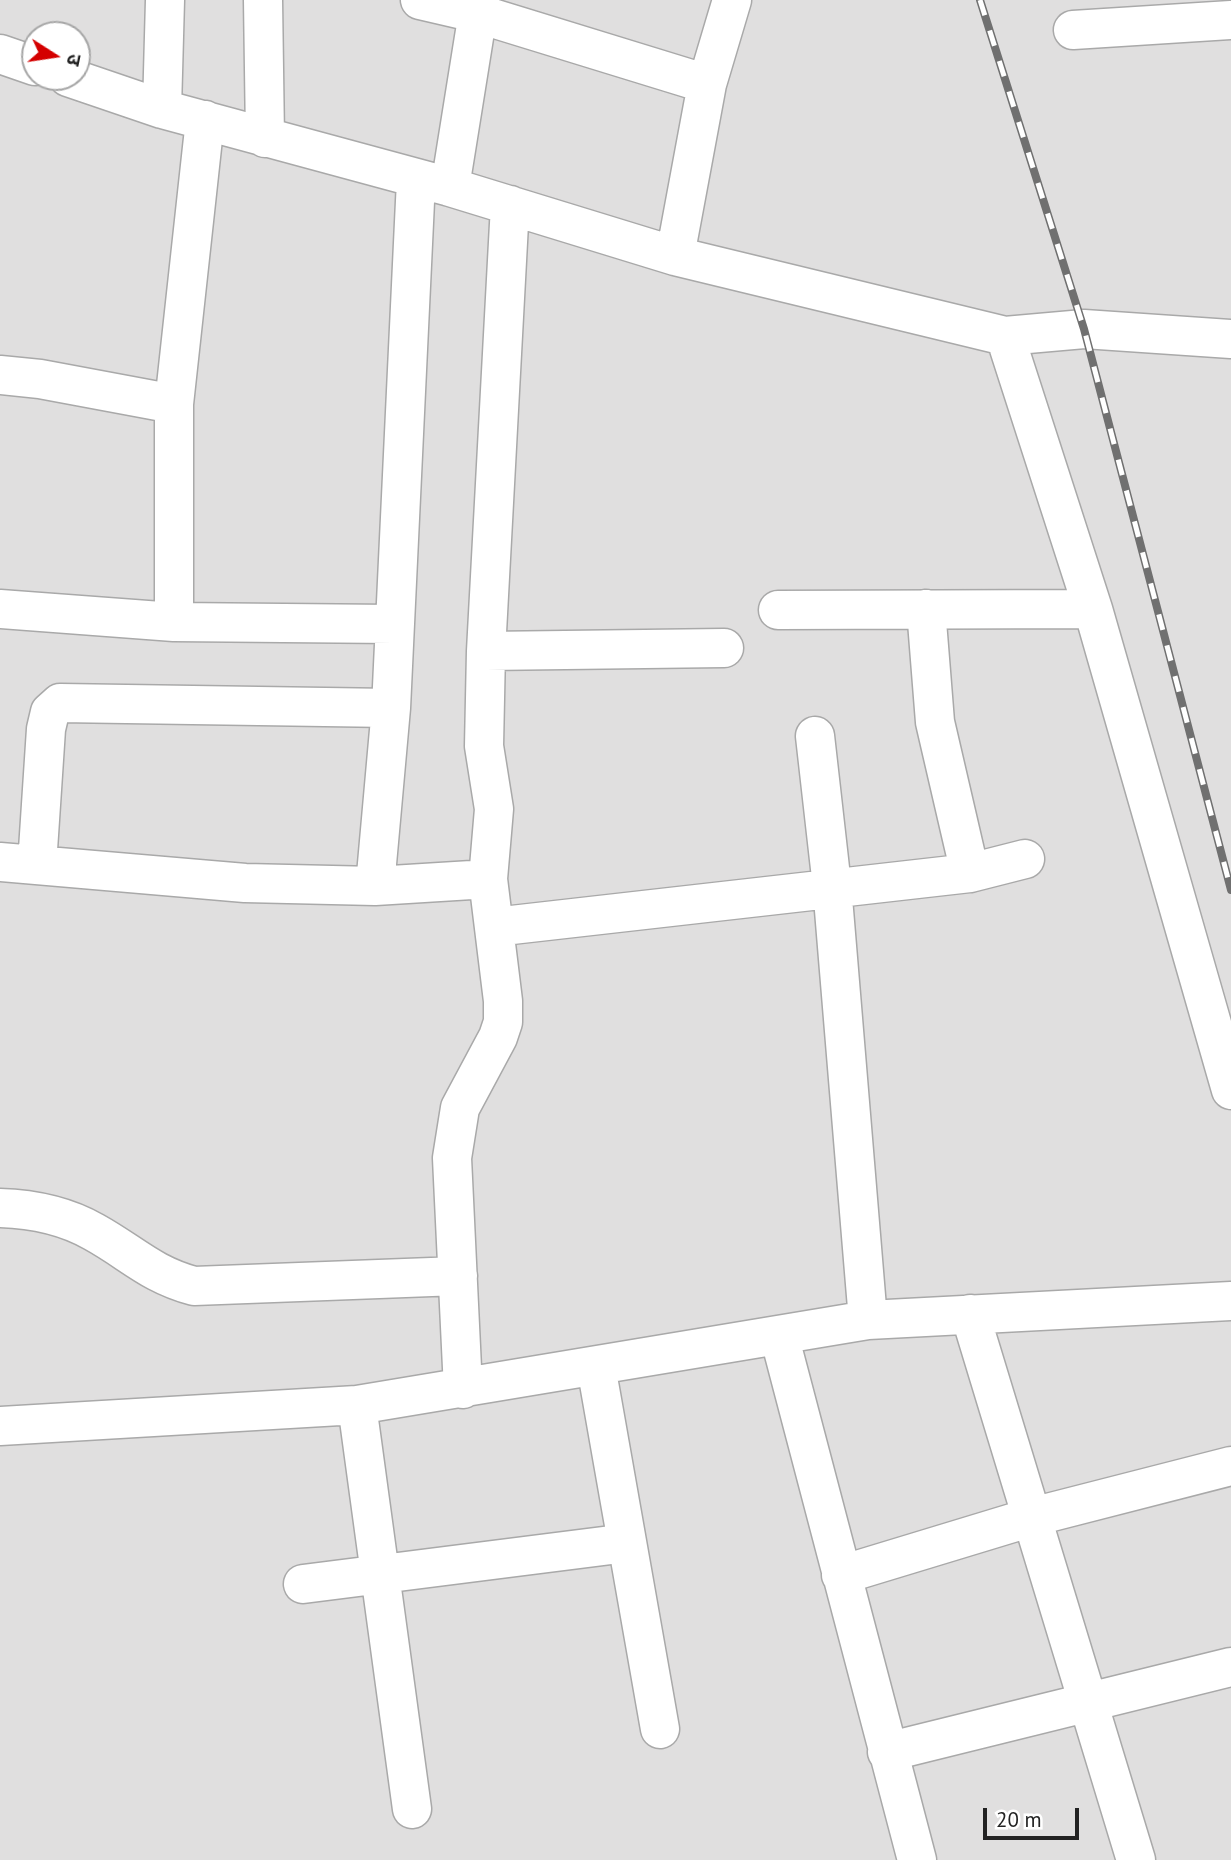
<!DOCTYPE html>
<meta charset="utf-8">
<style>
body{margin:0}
#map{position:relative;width:1231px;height:1860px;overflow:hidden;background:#f2efe9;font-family:"PT Sans","Noto Sans Devanagari",sans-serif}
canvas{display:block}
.north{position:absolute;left:21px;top:21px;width:70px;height:70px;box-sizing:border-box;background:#fff;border:2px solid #a7a7a7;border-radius:50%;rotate:102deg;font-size:19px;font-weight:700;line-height:28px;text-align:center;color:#222}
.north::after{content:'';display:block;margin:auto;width:24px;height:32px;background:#d40000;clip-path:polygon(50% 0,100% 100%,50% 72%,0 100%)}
.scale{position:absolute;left:983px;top:1808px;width:96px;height:32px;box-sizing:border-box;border:4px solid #222;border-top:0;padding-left:9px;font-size:21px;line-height:24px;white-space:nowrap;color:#222;-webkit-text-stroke:5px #fff;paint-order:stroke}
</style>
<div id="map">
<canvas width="1231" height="1860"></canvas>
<div class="north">उ</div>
<div class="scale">20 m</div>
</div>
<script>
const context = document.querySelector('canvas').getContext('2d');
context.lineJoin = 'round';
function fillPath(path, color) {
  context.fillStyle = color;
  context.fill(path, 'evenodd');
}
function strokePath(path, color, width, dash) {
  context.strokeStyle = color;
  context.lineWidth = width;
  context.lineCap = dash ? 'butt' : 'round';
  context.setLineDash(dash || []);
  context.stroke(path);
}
const residential = new Path2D(`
 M0 0H1231V1860H0ZM35 35H77V77H35Z`);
const minor = new Path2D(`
 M263 0 265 138
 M420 0 476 13 707 84
 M1073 30 1231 20
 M0 54 35 66
 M68 77 162 109 450 187 675 256 1005 336 1084 329 1231 339
 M162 109 165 0
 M450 187 480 0
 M675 256 707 84 732 0
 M1005 336 1093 609 1231 1090
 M0 375 40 379 174 404
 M0 609 174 622 393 624
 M926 609 935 722 970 873
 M778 610 1093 609
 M174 622V404L205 120
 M486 651 724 648
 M815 736 832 886 868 1320
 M0 862 245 883 375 886 488 879
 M37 865 46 729 50 712 60 703 391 708
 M375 886 391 708 416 180
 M494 927 970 873 1025 859
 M0 1208C32 1209 66 1216 94 1232 132 1253 150 1274 194 1286L458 1276
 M970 1314 1136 1860
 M779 1335 917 1860
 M596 1366 660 1729
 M463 1389 452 1158 460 1108 498 1037 503 1022V1001L488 879 494 809 484 746 486 651 510 205
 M357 1405 412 1809
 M0 1426 357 1405 868 1320 1231 1301
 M841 1575 1032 1517 1231 1466
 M303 1584 627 1543
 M887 1752 1231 1667`);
const rail = new Path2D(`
 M980 0 1084 329 1231 890`);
fillPath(residential, '#e0dfdf');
strokePath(minor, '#a9a9a9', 41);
strokePath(minor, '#fff', 38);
strokePath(rail, '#707070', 8);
strokePath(rail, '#fff', 5, [16]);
</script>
